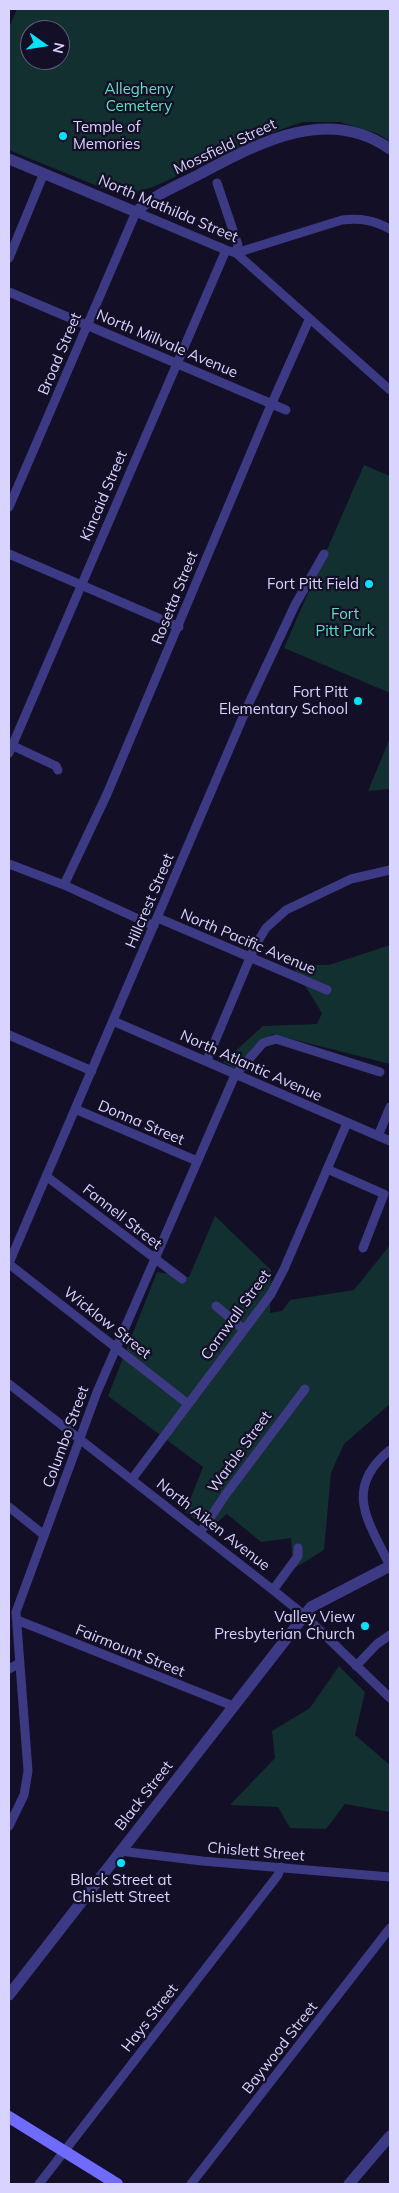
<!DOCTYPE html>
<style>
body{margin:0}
#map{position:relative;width:399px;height:2193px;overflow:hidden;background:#130f26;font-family:Mulish,sans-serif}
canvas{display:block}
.frame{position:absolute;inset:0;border:10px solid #d9d4ff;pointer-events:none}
.north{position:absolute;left:20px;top:20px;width:50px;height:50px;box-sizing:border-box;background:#130f26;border:1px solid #625e7d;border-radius:50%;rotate:103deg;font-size:14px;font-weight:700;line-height:20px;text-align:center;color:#d9d4ff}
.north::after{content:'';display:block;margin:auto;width:18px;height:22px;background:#00e5ff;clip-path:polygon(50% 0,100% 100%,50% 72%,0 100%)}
</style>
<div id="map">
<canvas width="399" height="2193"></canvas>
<div class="frame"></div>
<div class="north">N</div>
</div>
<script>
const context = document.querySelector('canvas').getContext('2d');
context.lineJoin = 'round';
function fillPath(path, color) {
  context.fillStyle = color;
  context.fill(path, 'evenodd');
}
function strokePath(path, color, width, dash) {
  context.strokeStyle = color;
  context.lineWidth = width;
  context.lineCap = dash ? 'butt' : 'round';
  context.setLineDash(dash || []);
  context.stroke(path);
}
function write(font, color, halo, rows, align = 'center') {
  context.font = font + ' Mulish,sans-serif';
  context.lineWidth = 4.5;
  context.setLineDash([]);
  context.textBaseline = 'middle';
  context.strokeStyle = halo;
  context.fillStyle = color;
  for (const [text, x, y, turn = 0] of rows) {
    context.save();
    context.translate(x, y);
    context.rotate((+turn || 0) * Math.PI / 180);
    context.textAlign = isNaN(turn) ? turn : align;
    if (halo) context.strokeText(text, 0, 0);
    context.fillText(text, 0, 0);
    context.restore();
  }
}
const green = new Path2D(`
 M17 9H390V141L376 133 340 122H303L268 134 153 187 131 193 112 192 9 150V28ZM30 30H60V60H30Z
 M364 465 390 476V693L284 648Z
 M390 738V789L368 791Z
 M390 945V1064L272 1034 236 1069 223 1062 263 1026 317 1024 322 1013 292 965H329Z
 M215 1216 271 1270 270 1313 282 1311 290 1300 354 1290 390 1245V1404L344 1444 331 1473 324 1550 293 1569 291 1538 261 1542 227 1514 209 1529 185 1512 203 1467 108 1396 157 1272 189 1277Z
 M339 1666 365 1692 355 1735 390 1765V1812L345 1804 326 1829 290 1828 278 1807 230 1805 275 1758 272 1731 310 1708Z`);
const minor = new Path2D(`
 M217 183 238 245 236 253
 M236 253 342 220C361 218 373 220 390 229
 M9 258 44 173
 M9 292 286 410
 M9 507 136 212 226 250 236 253 390 390
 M9 554 179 627
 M9 744 56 766 58 770
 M9 753 226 250
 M9 864 64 885 154 926
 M64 885 107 794 268 412 309 320
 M158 918 327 990
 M113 1021 390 1141
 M9 1035 92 1071
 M207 1060 255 946 266 928 286 910 351 879 390 870
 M75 1109 197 1161
 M378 1136 390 1107
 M327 1169 384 1194 363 1248
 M46 1176 182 1279
 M9 1263 249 703 295 605 324 554
 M9 1264 188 1404
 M216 1306 243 1329
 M9 1384 273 1590 304 1615 390 1698
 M132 1479 271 1294 284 1269 347 1123
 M9 1507 44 1535
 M200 1533 226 1494 305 1389
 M390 1566C369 1522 342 1489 390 1450
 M273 1590 298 1556V1548
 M17 1620 233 1706
 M356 1666 377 1644 390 1635
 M9 1669 20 1663
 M9 1826 24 1795 28 1771 16 1612 97 1392 235 1075 263 1043 276 1039 380 1072
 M120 1851 202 1861 390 1877
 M39 2184 278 1875 281 1867
 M191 2184 390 1928`);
const tertiary = new Path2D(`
 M9 159 136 212C153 195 177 186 198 175 257 144 327 104 390 149
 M9 1995 311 1607 390 1566
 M349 2184 390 2136`);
const secondary = new Path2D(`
 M9 2117 117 2184`);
const markers = [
 [63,136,5,"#00e5ff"],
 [369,584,5,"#00e5ff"],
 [358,701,5,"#00e5ff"],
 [365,1626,5,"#00e5ff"],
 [121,1863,5,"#00e5ff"]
];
const parkNames = [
 ["Allegheny",139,89],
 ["Cemetery",139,106],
 ["Fort",345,614],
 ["Pitt Park",345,631]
];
const poiNames = [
 ["Temple of",73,127,"left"],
 ["Memories",73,144,"left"],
 ["Fort Pitt Field",359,584],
 ["Fort Pitt",348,692],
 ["Elementary School",348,709],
 ["Valley View",355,1617],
 ["Presbyterian Church",355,1634],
 ["Black Street at",121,1880,"center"],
 ["Chislett Street",121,1897,"center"]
];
const streetNames = [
 ["Mossfield Street",225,147,-25],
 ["North Mathilda Street",168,209,23],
 ["North Millvale Avenue",167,344,23],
 ["Broad Street",60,354,-67],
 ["Kincaid Street",104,496,-67],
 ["Rosetta Street",175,598,-68],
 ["Hillcrest Street",150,901,-67],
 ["North Pacific Avenue",248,942,23],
 ["North Atlantic Avenue",251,1066,24],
 ["Donna Street",141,1123,23],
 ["Fannell Street",122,1217,38],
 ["Cornwall Street",236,1315,-54],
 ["Wicklow Street",107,1323,38],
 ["Columbo Street",66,1437,-70],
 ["Warble Street",240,1452,-54],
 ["North Aiken Avenue",213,1525,38],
 ["Fairmount Street",130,1651,22],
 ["Black Street",144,1796,-52],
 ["Chislett Street",256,1852,5],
 ["Hays Street",150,2018,-52],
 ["Baywood Street",280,2048,-52]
];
fillPath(green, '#12302f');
strokePath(minor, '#3d3a85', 9);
strokePath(tertiary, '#3d3a85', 11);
strokePath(secondary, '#6f6bff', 12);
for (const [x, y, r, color] of markers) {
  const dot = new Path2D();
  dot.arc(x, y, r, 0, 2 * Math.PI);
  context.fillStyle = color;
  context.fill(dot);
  strokePath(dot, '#130f26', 2);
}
write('15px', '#5fe0c0', '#130f26', parkNames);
write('15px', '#d9d4ff', '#130f26', poiNames, 'right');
write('15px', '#d9d4ff', '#130f26', streetNames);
</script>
